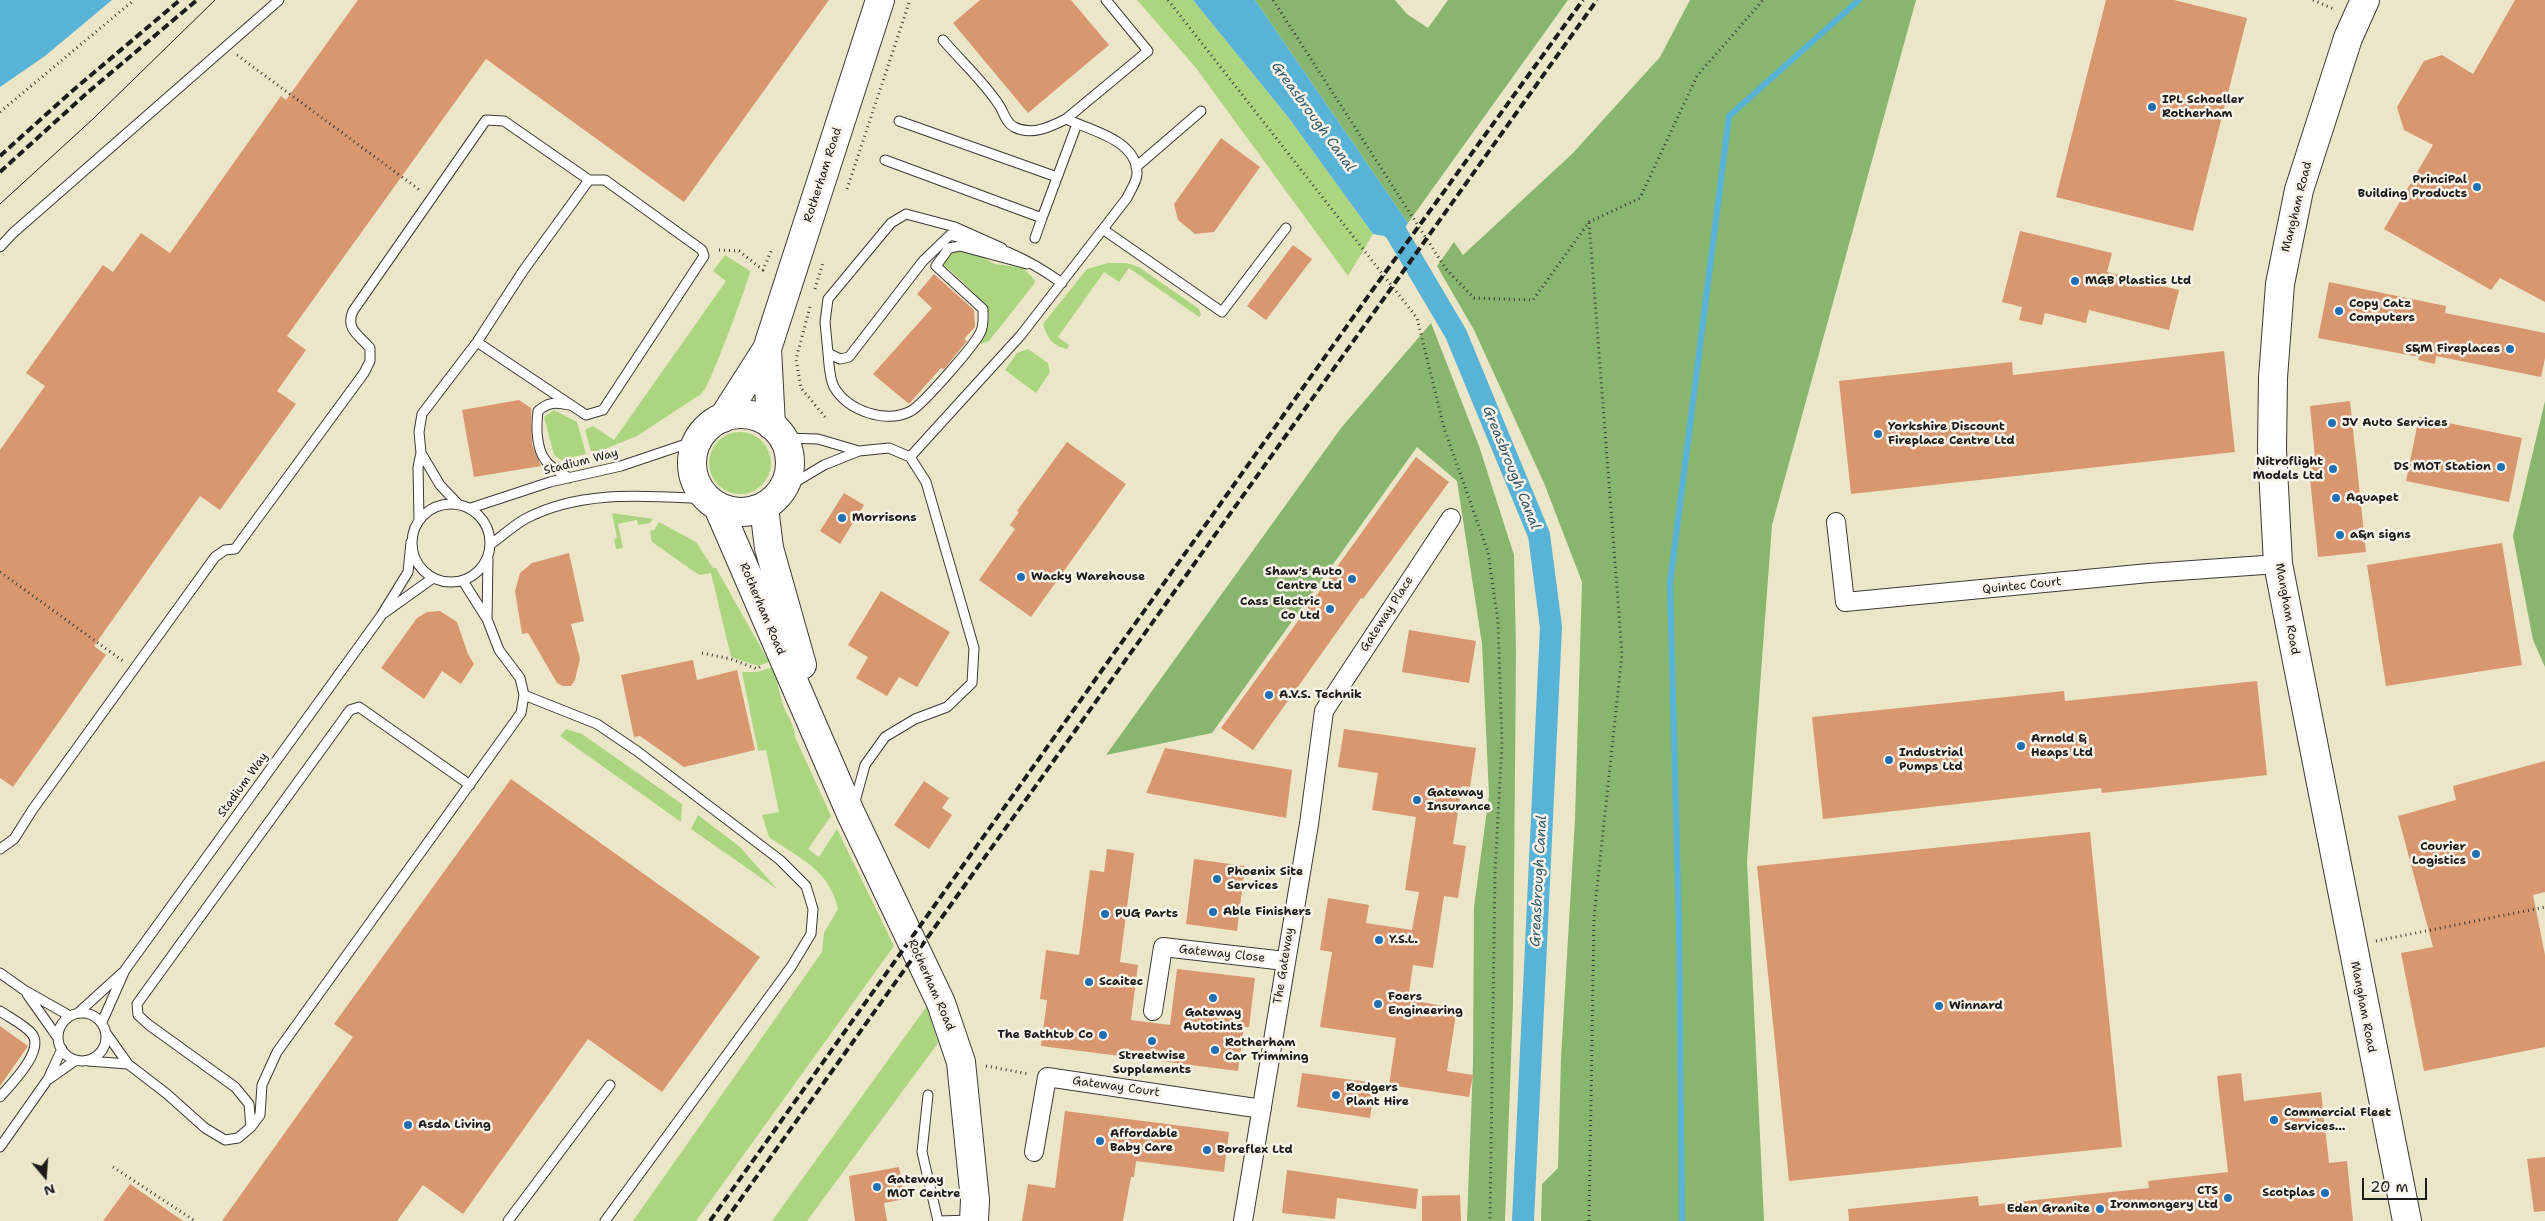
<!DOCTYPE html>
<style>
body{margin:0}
#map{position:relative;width:2545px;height:1221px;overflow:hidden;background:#ece6c9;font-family:"Shantell Sans",sans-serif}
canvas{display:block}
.north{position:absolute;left:20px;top:1151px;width:50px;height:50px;-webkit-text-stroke:4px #f7f3e8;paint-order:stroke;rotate:162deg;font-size:14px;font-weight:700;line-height:20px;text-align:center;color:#1c1c1c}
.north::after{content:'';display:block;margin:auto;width:18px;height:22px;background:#1c1c1c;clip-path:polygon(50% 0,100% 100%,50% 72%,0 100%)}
.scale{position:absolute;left:2362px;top:1178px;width:65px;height:22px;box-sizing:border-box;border:2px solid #1c1c1c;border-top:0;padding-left:6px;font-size:15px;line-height:18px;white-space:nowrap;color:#1c1c1c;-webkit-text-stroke:4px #f7f3e8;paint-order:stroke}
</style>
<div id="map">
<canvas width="2545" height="1221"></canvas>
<div class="north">N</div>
<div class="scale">20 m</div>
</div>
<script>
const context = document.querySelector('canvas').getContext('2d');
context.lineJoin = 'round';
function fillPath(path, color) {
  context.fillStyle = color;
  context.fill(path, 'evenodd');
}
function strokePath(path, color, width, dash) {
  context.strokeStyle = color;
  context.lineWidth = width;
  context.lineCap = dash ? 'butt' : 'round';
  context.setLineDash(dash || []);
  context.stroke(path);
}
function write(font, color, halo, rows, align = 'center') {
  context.font = font + ' "Shantell Sans",sans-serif';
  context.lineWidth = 5;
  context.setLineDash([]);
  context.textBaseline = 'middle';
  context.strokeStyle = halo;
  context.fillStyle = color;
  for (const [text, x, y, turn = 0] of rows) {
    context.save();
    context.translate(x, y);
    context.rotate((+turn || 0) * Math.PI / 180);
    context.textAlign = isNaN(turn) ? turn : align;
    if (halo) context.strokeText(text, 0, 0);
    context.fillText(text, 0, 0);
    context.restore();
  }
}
const green = new Path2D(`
 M1137 0H1193L1288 117 1373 234 1348 276 1196 68Z
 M953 249 978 255 995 264 1023 268 1035 280 1034 284 989 341 981 344C980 334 988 326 989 317 989 304 953 272 942 264Z
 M725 255 750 271C750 278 712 379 705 389L701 394 637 436 595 453 591 451 585 430 593 426 614 440 726 281 713 271Z
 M1108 263H1126L1139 267 1199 309 1201 315 1199 317 1129 268 1119 282 1104 272 1058 337 1069 345 1067 349C1052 346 1047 337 1043 324L1087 269Z
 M1028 349 1048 363 1050 372 1036 393 1005 370 1017 353Z
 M554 410 577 422 586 454 561 460 554 455 544 417Z
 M709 463a31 31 0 1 1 62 0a31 31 0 1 1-62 0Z
 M612 513 653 519 650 523 638 525 637 520 618 524 623 548 616 549 614 539 617 538Z
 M659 522 696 542 713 568H716L769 662 758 666 731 657 711 573 699 575 652 542 650 531 654 530Z
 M773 667C777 679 779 691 782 702 786 715 795 724 795 737L831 816 808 849 819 857 837 829 894 946 696 1221H633L822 952 824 933 838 909C829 869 800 859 769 837L762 815 779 812 766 750 758 751 742 672H757Z
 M566 729 582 734 682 804 681 822 560 736Z
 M698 815 740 847 777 889 691 829Z
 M927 1006 938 1043 807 1221H772Z`);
const forest = new Path2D(`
 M1255 0H1395L1407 14 1428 28 1448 0H1568L1408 223Z
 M1690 0H1916L1772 525 1747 861 1764 1221H1541L1542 1184 1558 1168 1561 1058 1575 819 1582 582 1544 483 1474 330 1437 266 1454 242 1463 255 1573 153 1660 57Z
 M1431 323 1479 446 1514 555 1516 651 1513 1004 1505 1221H1467L1473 1065 1474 907 1489 795 1482 644 1457 481 1417 447 1212 733 1106 755 1341 428Z
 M2545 401V667L2533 640 2513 536Z`);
const water = new Path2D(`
 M0 0H112L45 56 0 87Z
 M1193 0H1255L1408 223 1396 244 1384 236 1373 234 1288 117Z`);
const stream = new Path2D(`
 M1682 1221 1679 926 1670 583 1729 116 1859 0`);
const canal = new Path2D(`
 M1384 212 1456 334 1539 535 1551 627 1523 1221`);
const building = new Path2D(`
 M358 0H829L684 202 486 59 287 336 306 350 277 391 296 404 220 510 200 496 94 646 106 655 13 787 0 778V450L45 386 26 373 103 265 113 272 141 233 170 253 281 96 286 100Z
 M980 0H1071L1109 45 1028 113 953 23Z
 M2106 0H2174L2247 18 2193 231 2056 197Z
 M2515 0H2545V302L2500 278 2491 290 2384 229 2433 145 2404 130 2397 107 2424 61 2442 55 2473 74Z
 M1221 138 1260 167 1214 232 1195 234 1178 220 1174 204Z
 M2020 231 2112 253 2107 272 2179 290 2169 330 2089 310 2086 323 2045 313 2042 325 2019 320 2022 307 2002 302Z
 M1293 245 1312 259 1266 320 1247 306Z
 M934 274 974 310 975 327 964 339 967 341 944 369 941 368 909 404 873 374 932 308 917 294Z
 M2329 282 2446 306 2445 313 2545 333V358L2541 377 2436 356 2435 364 2418 360 2419 357 2318 338Z
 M2224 351 2235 452 1851 494 1839 381 2012 362 2013 375Z
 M519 400 531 408 532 445 541 466 474 477 462 410Z
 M2350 401 2366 552 2318 557 2308 459 2315 458 2310 406Z
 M2419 417 2522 438 2509 502 2406 481Z
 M1067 442 1126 484 1031 617 979 580 1015 529 1010 525 1019 512 1017 511Z
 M1416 457 1449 482 1363 599 1361 598 1253 750 1221 728Z
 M844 493 864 505 840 544 820 531Z
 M2502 543 2522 665 2386 686 2367 565Z
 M569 553 584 621 571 624 580 659 575 680 571 686H563L557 683 528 633 522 634 515 591 520 573 532 563Z
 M881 591 950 632 917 687 899 677 887 696 856 678 868 657 848 645Z
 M440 611 457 622 468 654 474 664 461 684 442 671 424 699 381 668 417 618 427 612Z
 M1409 630 1476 641 1469 683 1402 672Z
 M693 660 697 680 737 670 755 750 684 767 640 736 634 737 621 675Z
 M2257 681 2267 775 2102 793 2101 788 1823 819 1812 717 2064 691 2065 701Z
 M1344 729 1476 748 1470 787 1462 786 1453 844 1466 846 1458 898 1444 896 1433 968 1413 965 1408 1000 1457 1008 1447 1071 1473 1075 1469 1097 1389 1085 1396 1038 1320 1027 1332 952 1320 950 1328 898 1369 905 1366 923 1412 930 1419 892 1405 890 1416 817 1372 810 1378 773 1338 767Z
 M1165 748 1292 770 1286 818 1146 793Z
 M2545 761V892L2533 895 2545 955V1047L2424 1071 2401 953 2433 947 2398 816 2456 800 2453 786Z
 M511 779 760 957 662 1092 588 1039 463 1214 423 1185 397 1221H222L353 1037 334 1024Z
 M924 781 949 798 942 808 952 815 929 849 894 825Z
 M2090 832 2122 1147 1789 1181 1757 866Z
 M1107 849 1134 853 1120 962 1138 965 1131 1020 1170 1025 1177 969 1255 978 1249 1027H1244L1238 1071 1041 1046 1047 1000 1040 999 1046 950 1079 955 1090 870 1104 872Z
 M1194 859 1245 866 1237 931 1186 924Z
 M0 1026 28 1046 0 1086Z
 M1302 1073 1375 1083 1370 1118 1297 1107Z
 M2241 1073 2244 1101 2321 1092 2329 1163 2347 1161 2353 1221H1849L1848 1209 1978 1196 1979 1206 2149 1188 2148 1181 2228 1172 2217 1076Z
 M1065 1111 1229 1132 1224 1172 1136 1161 1134 1177H1131L1123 1221H1022L1028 1184 1055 1188Z
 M2545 1157V1211L2534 1212 2527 1159Z
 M899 1167 905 1199 884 1203 887 1221H855L849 1176Z
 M1287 1170 1418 1189 1416 1209 1337 1198 1335 1219 1282 1213Z
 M130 1184 183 1221H103Z
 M1460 1195 1461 1221H1422V1196Z`);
const path = new Path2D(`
 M1168 0 1417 318 1444 428 1488 552 1498 622 1502 745 1495 871 1490 1221
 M1273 0 1446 269 1474 298 1533 300 1589 222 1640 198 1697 76 1763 0
 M2313 0 2336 10
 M237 55 421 191
 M0 112 134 0
 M847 189 910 0
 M719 250 739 251 763 270 772 249
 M815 289 823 262
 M810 307 796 359 801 388 825 417
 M0 572 123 661
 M702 653 731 659 757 669 760 667
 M2376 941 2545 907
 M986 1066 1029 1074
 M113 1167 195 1221
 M1589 1221 1594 917 1622 654 1589 222`);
const service = new Path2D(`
 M943 40C961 61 984 82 999 105 1004 112 1005 122 1014 127 1032 136 1050 127 1066 119
 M899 121 1057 177
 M885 160 1042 218 1077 124
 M1136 167 1201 111
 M1104 230 1222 312 1286 228
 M1035 238 1042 218
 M0 247 13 233 279 0
 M1002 248 955 227 906 214 891 223 828 299 825 322 828 353 840 359 849 357 923 261 950 235C996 245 1024 256 1062 283
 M828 353C829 363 829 377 834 387 848 411 886 424 911 411 922 405 977 343 981 331 984 324 983 316 983 309L936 266 949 248 960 246 1027 264
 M569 405C556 402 548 402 538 411 536 426 536 449 546 461 551 468 562 473 569 478
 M783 438 818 439 859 451
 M421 453 440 485 457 503
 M910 457 1021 335 1127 198C1130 191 1138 180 1137 172 1136 140 1090 130 1066 119L1148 51 1106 0
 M782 490 824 465 859 451 889 448 910 457 926 482 974 648 972 683 947 707 915 719 885 737 865 765 854 805
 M412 543a39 39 0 1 1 78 0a39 39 0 1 1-78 0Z
 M471 508 550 482 621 466 698 440
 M419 519 418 467 421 453 419 432 422 414 477 342 523 271 589 180H605L702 250 704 256 603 410 586 415 477 342
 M491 544C502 536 513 526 525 519 581 489 647 496 707 499
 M384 613 433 578
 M487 618 488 559
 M524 695 597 724 637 751 780 860 806 886 813 909 811 934 791 967 605 1221
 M0 849 14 839 33 809 215 557 225 550 235 549 364 373 370 361V348C359 335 345 329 353 311L486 120 504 121 589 180
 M0 973 24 990 70 1016
 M27 994 58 1038
 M0 1011C10 1018 25 1025 32 1034 45 1051 11 1084 0 1097
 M78 1013 122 973
 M58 1037a24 24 0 1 1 48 0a24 24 0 1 1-48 0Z
 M102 1022 125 970 381 616 408 572 411 542
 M106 1033 128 1064 167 1094 205 1128 225 1140 238 1138 251 1127 260 1115 262 1085 277 1052 521 713 524 695 520 678 499 650 487 619 463 581
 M88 1061 128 1064
 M49 1079 76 1060
 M928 1095 922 1152 938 1221
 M251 1127 249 1104 235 1087 149 1025 138 1015 137 1004 350 710 359 707 470 785
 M0 1147 48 1079 62 1049
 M508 1221 610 1085
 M939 1221 971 1220`);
const minor = new Path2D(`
 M1836 522 1845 602 2149 573 2278 564
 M1153 1011 1163 947 1285 961
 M1034 1152 1047 1077 1262 1109
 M1243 1221 1309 824 1324 711 1451 518`);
const primary = new Path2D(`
 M2365 0 2348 38 2299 190 2280 284 2273 378 2272 450 2278 564 2407 1221
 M767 349 771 425
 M692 463a49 49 0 1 1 98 0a49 49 0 1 1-98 0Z
 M723 418 767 349 880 0
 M718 507 851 814 941 1003 961 1062 975 1200 974 1221
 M764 507 769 548 802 665`);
const tram = new Path2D(`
 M0 204 94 118 215 0`);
const rail = new Path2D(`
 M0 156 71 92 180 0
 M0 172 87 93 197 0
 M710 1221 1374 288 1583 0
 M725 1221 1597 0`);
const markers = [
 [2152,107,5,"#1f6fb2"],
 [2477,187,5,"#1f6fb2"],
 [2075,281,5,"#1f6fb2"],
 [2339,311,5,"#1f6fb2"],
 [2510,349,5,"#1f6fb2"],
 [2332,423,5,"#1f6fb2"],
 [1878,434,5,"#1f6fb2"],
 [2501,467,5,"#1f6fb2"],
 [2333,469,5,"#1f6fb2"],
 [2336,498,5,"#1f6fb2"],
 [842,518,5,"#1f6fb2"],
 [2340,535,5,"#1f6fb2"],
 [1021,577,5,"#1f6fb2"],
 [1352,579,5,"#1f6fb2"],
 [1330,609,5,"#1f6fb2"],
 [1269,695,5,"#1f6fb2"],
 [2021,746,5,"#1f6fb2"],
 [1889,760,5,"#1f6fb2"],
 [1417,800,5,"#1f6fb2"],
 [2476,854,5,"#1f6fb2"],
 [1217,879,5,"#1f6fb2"],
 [1213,912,5,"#1f6fb2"],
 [1105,914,5,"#1f6fb2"],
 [1379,940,5,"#1f6fb2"],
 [1089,982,5,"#1f6fb2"],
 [1213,998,5,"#1f6fb2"],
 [1378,1004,5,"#1f6fb2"],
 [1939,1006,5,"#1f6fb2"],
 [1103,1035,5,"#1f6fb2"],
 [1152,1041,5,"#1f6fb2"],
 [1215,1050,5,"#1f6fb2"],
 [1336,1095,5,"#1f6fb2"],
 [2274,1120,5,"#1f6fb2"],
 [408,1125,5,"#1f6fb2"],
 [1100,1141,5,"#1f6fb2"],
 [1207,1150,5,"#1f6fb2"],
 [877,1187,5,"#1f6fb2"],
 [2325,1193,5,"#1f6fb2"],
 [2228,1198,5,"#1f6fb2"],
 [2100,1209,5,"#1f6fb2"]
];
const poiNames = [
 ["IPL Schoeller",2162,100],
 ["Rotherham",2162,114],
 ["PrinciPal",2467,180,"right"],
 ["Building Products",2467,194,"right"],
 ["MGB Plastics Ltd",2085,281],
 ["Copy Catz",2349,304],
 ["Computers",2349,318],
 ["S&M Fireplaces",2500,349,"right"],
 ["JV Auto Services",2342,423],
 ["Yorkshire Discount",1888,427],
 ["Fireplace Centre Ltd",1888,441],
 ["Nitroflight",2323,462,"right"],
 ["Models Ltd",2323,476,"right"],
 ["DS MOT Station",2491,467,"right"],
 ["Aquapet",2346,498],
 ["Morrisons",852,518],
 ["a&n signs",2350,535],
 ["Shaw's Auto",1342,572,"right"],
 ["Centre Ltd",1342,586,"right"],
 ["Wacky Warehouse",1031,577],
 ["Cass Electric",1320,602,"right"],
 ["Co Ltd",1320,616,"right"],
 ["A.V.S. Technik",1279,695],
 ["Arnold &",2031,739],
 ["Heaps Ltd",2031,753],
 ["Industrial",1899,753],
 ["Pumps Ltd",1899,767],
 ["Gateway",1427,793],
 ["Insurance",1427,807],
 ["Courier",2466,847,"right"],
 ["Logistics",2466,861,"right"],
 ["Phoenix Site",1227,872],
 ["Services",1227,886],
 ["Able Finishers",1223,912],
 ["PUG Parts",1115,914],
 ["Y.S.L.",1389,940],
 ["Scaitec",1099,982],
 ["Foers",1388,997],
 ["Engineering",1388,1011],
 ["Winnard",1949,1006],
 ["Gateway",1213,1013,"center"],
 ["Autotints",1213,1027,"center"],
 ["The Bathtub Co",1093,1035,"right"],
 ["Rotherham",1225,1043],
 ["Car Trimming",1225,1057],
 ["Streetwise",1152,1056,"center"],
 ["Supplements",1152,1070,"center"],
 ["Rodgers",1346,1088],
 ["Plant Hire",1346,1102],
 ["Commercial Fleet",2284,1113],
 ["Services...",2284,1127],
 ["Asda Living",418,1125],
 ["Affordable",1110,1134],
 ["Baby Care",1110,1148],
 ["Boreflex Ltd",1217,1150],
 ["Gateway",887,1180],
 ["MOT Centre",887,1194],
 ["CTS",2218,1191,"right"],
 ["Ironmongery Ltd",2218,1205,"right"],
 ["Scotplas",2315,1193,"right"],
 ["Eden Granite",2090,1209,"right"]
];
const streetNames = [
 ["Rotherham Road",823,175,-72],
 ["Mangham Road",2297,207,-76],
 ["Stadium Way",581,462,-14],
 ["Quintec Court",2022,586,-6],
 ["Rotherham Road",762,609,67],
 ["Mangham Road",2287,609,80],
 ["Gateway Place",1387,614,-57],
 ["Stadium Way",243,785,-54],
 ["Gateway Close",1222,954,6],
 ["The Gateway",1284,966,-81],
 ["Rotherham Road",931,985,66],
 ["Mangham Road",2363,1007,79],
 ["Gateway Court",1116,1087,8]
];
const waterNames = [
 ["Greasbrough Canal",1313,117,54],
 ["Greasbrough Canal",1511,468,68],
 ["Greasbrough Canal",1539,881,-87]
];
fillPath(green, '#acd580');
fillPath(forest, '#89b66e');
fillPath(water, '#59b3d6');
strokePath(stream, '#59b3d6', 6);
strokePath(canal, '#59b3d6', 22);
fillPath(building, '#d8976f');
strokePath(service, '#3b3a36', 11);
strokePath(minor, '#3b3a36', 20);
strokePath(primary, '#3b3a36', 30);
strokePath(path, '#3b3a36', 3, [1, 4]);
strokePath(service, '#fff', 9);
strokePath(minor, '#fff', 18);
strokePath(primary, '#fff', 28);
strokePath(tram, '#1c1c1c', 1);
strokePath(rail, '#1c1c1c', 4, [8, 4]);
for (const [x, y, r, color] of markers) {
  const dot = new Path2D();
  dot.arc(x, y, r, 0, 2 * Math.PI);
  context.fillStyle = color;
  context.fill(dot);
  strokePath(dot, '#f7f3e8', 2);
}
write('bold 12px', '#1c1c1c', '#f7f3e8', poiNames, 'left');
write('12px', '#1c1c1c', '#f7f3e8', streetNames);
write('italic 14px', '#345866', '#f7f3e8', waterNames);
</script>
